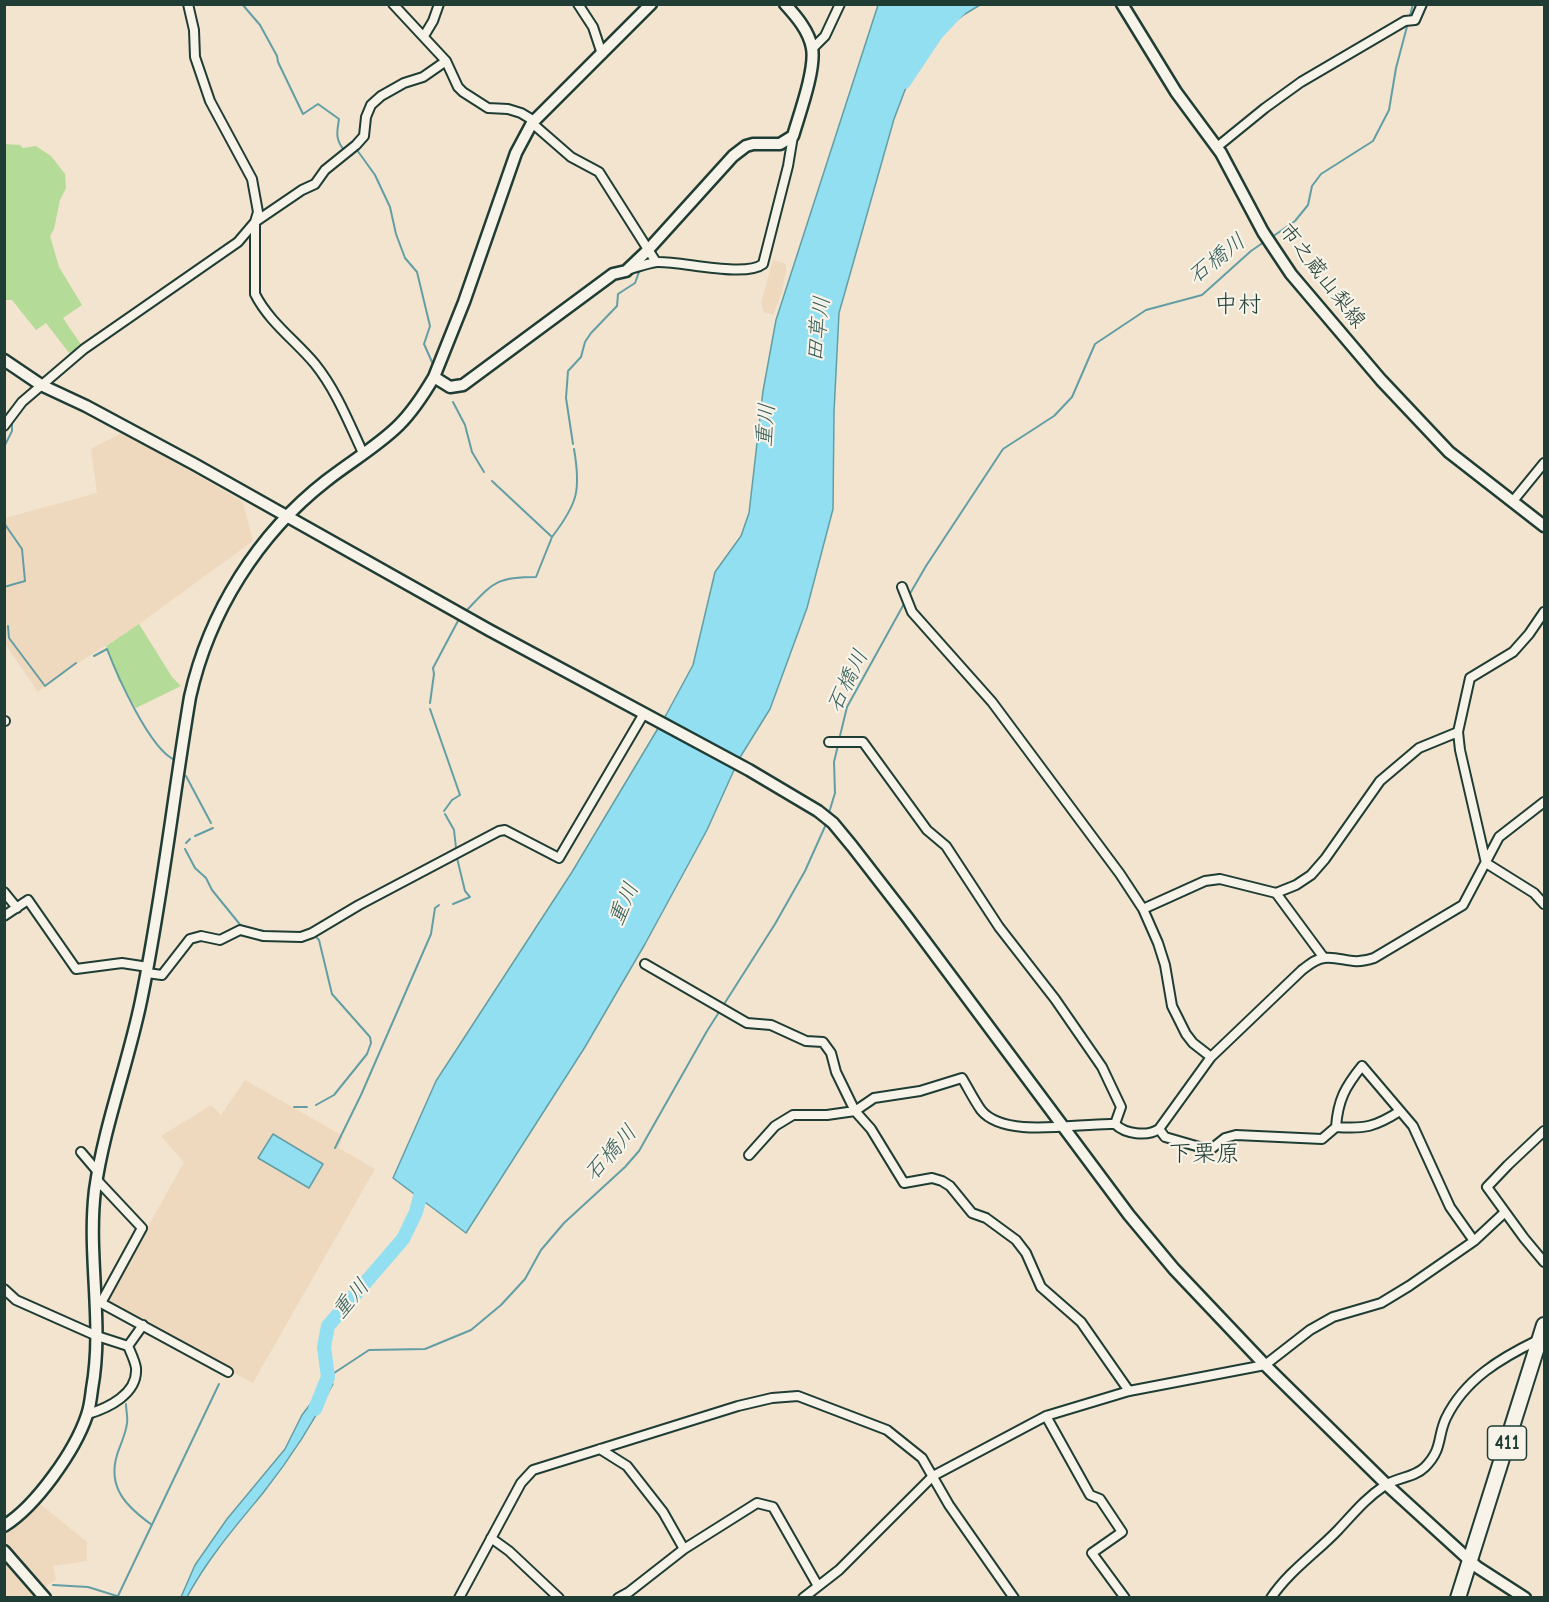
<!DOCTYPE html>
<meta charset="utf-8">
<style>
body{margin:0}
#map{position:relative;width:1549px;height:1602px;overflow:hidden;background:#f2e4cf;font-family:"Comic Neue",sans-serif}
canvas{display:block}
.frame{position:absolute;inset:0;border:6px solid #1f3d34;pointer-events:none}
</style>
<div id="map">
<canvas width="1549" height="1602"></canvas>
<div class="frame"></div>
</div>
<script>
const context = document.querySelector('canvas').getContext('2d');
context.lineJoin = 'round';
function fillPath(path, color) {
  context.fillStyle = color;
  context.fill(path, 'evenodd');
}
function strokePath(path, color, width, dash) {
  context.strokeStyle = color;
  context.lineWidth = width;
  context.lineCap = dash ? 'butt' : 'round';
  context.setLineDash(dash || []);
  context.stroke(path);
}
function write(font, color, halo, rows, align = 'center') {
  context.font = font + ' "Comic Neue","Klee One",sans-serif';
  context.lineWidth = 4.5;
  context.setLineDash([]);
  context.textBaseline = 'middle';
  context.strokeStyle = halo;
  context.fillStyle = color;
  for (const [text, x, y, turn = 0] of rows) {
    context.save();
    context.translate(x, y);
    context.rotate((+turn || 0) * Math.PI / 180);
    context.textAlign = isNaN(turn) ? turn : align;
    if (halo) context.strokeText(text, 0, 0);
    context.fillText(text, 0, 0);
    context.restore();
  }
}
const built = new Path2D(`
 M773 260 786 264V270L782 292 773 315 764 312 761 303Z
 M123 432 243 502 253 541 139 624 80 662 38 692 5 644V518L97 493 91 449Z
 M245 1080 343 1136 339 1148 375 1169 253 1383 101 1303 108 1299 184 1162 161 1136 211 1105 221 1115Z
 M34 1499 87 1542V1561L53 1566 56 1580 29 1597 5 1598V1526Z`);
const green = new Path2D(`
 M4 144 20 145 23 148 36 146 51 156 65 174 66 188 60 200 54 229 50 236 59 267 82 305 63 318 84 349 73 358 46 323 36 330 12 300H5Z
 M139 624 172 677 181 686 136 708 118 679 106 646Z`);
const water = new Path2D(`
 M878 5H980L965 14 921 48 894 119 839 313 834 412 833 509 807 608 770 709 739 759 707 830 645 944 585 1047 466 1233 393 1178 436 1081 572 872 666 715 693 665 715 572 741 536 749 513 763 391 776 320Z
 M273 1134 323 1164 309 1188 258 1158Z
 M333 1384C314 1422 289 1460 263 1493 235 1527 208 1558 187 1597H181L195 1565 227 1519 285 1449 302 1415 315 1398Z`);
const stream = new Path2D(`
 M242 4 260 25 277 56 278 62 303 114 318 104 339 119C337 132 335 139 344 150
 M349 156 357 150 375 175 390 207 396 234 405 258 417 272 430 326 424 344 432 362
 M1272 237 1295 221 1308 205 1312 186 1321 174 1373 141 1389 110 1396 68 1413 4
 M453 402 465 425 472 452 484 472
 M573 444 566 398 568 371 581 357 585 342 591 333 617 306 618 294 635 283 639 272
 M4 447 12 431V421
 M4 523 22 549 25 581 4 587
 M552 537C578 503 581 490 574 449
 M4 593 5 605
 M908 597 926 566 1003 449 1054 416 1072 397 1095 344 1146 310 1202 295 1251 251 1264 242
 M466 611C493 583 495 577 536 577L552 537 492 481
 M8 626 9 638 45 686 76 663
 M94 656 107 649C117 675 150 750 175 760
 M430 703 434 674 433 668 459 619
 M430 709 460 795 452 800 444 811
 M839 740 847 707 905 602
 M186 776 211 823
 M445 814 454 830 456 848
 M828 816 835 793 834 762 838 745
 M195 836 213 828
 M186 843 190 839
 M185 849 195 868 206 878 212 890 242 927
 M453 904 470 897 465 891 457 858
 M247 928 269 932H304
 M312 937H316L319 940 332 994 370 1037 371 1043 367 1054 334 1095 316 1105
 M294 1107H307
 M335 1148 361 1095 431 934 435 908 439 905
 M328 1377 369 1350 425 1349 471 1330 501 1305 525 1279 541 1250 564 1223 625 1167 639 1151 707 1031 775 924 805 871 827 822
 M126 1404C126 1410 128 1418 127 1423 126 1434 120 1445 117 1455 107 1488 127 1507 152 1525
 M53 1585 88 1587 117 1596
 M117 1598 219 1384`);
const river = new Path2D(`
 M904 82 936 34 964 4
 M315 1409 328 1377 324 1347 328 1326 403 1239 416 1212 424 1182`);
const street = new Path2D(`
 M393 4 446 61 458 87 463 92 488 108 508 109 521 113 531 119 532 123 571 157 599 172 656 262
 M578 4 593 27 602 54
 M424 36 433 21 439 4
 M812 49 825 36 840 4
 M1217 147 1265 108 1301 82 1405 21 1415 20 1422 4
 M630 269C638 267 648 263 657 262 681 261 745 278 763 264L788 166 793 136
 M4 426 22 402 84 349 238 242 255 222 258 212 252 179 210 101 195 57 194 30 188 4
 M363 453C349 423 336 390 315 364 296 341 269 322 255 294V222L302 190 315 184 325 170 356 145 364 136 366 117 371 105 381 96 404 83 423 77 446 61
 M1513 501 1544 463
 M902 587 912 612 992 702 1120 874 1143 909 1158 943 1165 965 1172 1006 1186 1034 1193 1043 1211 1057
 M1544 612 1529 634 1513 652 1470 678 1458 732 1460 750 1486 863 1534 893 1544 904
 M4 721H5
 M829 742H863L927 830 946 846 999 927 1055 999 1102 1067 1121 1107 1115 1124
 M4 892 17 908
 M1276 893 1324 958
 M1143 909 1205 881 1220 879 1276 893 1296 885 1311 875 1325 859 1380 781 1419 748 1458 732
 M4 916 28 900 76 969 122 963 148 967
 M645 964 747 1023 771 1025 806 1041 823 1042 831 1053 836 1072 855 1111 871 1129 904 1183 932 1178 942 1181 950 1186 972 1213 986 1218 1016 1240 1026 1253 1041 1287 1081 1322 1129 1391
 M147 973 162 975 190 939 201 936 220 940 240 930 263 936 301 937 312 933 359 905 499 831 505 830 559 858 643 715
 M1336 1127C1365 1129 1375 1127 1400 1111
 M1159 1129 1165 1137 1210 1150 1225 1138 1236 1135 1322 1139 1336 1127C1338 1100 1345 1087 1362 1066L1413 1126 1450 1207 1474 1241
 M1544 1131 1508 1165 1487 1187 1524 1238 1544 1262
 M81 1152 98 1172
 M749 1155 775 1126 793 1115H827L855 1111 874 1098 920 1091 962 1078C968 1088 974 1100 981 1110 1005 1140 1081 1122 1115 1124 1125 1134 1147 1137 1159 1129L1211 1057 1302 970C1309 965 1315 959 1324 958 1342 956 1351 966 1374 958L1463 905 1499 837 1544 802
 M97 1180 142 1228 101 1303 228 1372
 M4 1289 16 1300 97 1336 128 1346 143 1325
 M88 1414C108 1408 138 1394 136 1368 135 1361 131 1353 128 1346
 M1046 1416 1090 1495 1100 1499 1122 1532 1092 1553 1125 1598
 M600 1449 627 1466 663 1512 684 1549
 M491 1538 509 1551 559 1598
 M459 1598 521 1483 533 1470 738 1406 772 1398 798 1396 887 1430 922 1458 949 1505 1014 1598
 M618 1598 629 1592 684 1549 757 1503 773 1507 818 1586
 M803 1598 839 1570 933 1476 1046 1416 1129 1391 1265 1365 1310 1330 1333 1317 1381 1303 1409 1286 1474 1241 1504 1213
 M1271 1598C1289 1571 1316 1553 1338 1530 1354 1513 1365 1499 1384 1486 1397 1477 1414 1478 1425 1467 1443 1449 1437 1437 1446 1418 1465 1379 1501 1358 1538 1340`);
const secondary = new Path2D(`
 M1122 4 1176 92 1221 153 1263 232 1291 274 1381 380 1449 452 1544 526
 M4 360 41 385 86 406 194 464 489 630 749 770 818 811 833 823 852 846 907 917 1129 1215 1174 1269 1265 1365 1386 1484 1477 1567 1525 1598
 M434 377 464 302 516 153 532 123 651 4
 M4 1526C36 1506 75 1451 87 1415 90 1407 91 1397 92 1389 104 1323 87 1256 95 1190 104 1126 128 1064 141 1001 162 900 173 798 190 697 209 612 258 534 326 481 350 462 378 446 399 425 413 411 424 394 434 377L450 387 463 385 613 274 626 271 647 251 733 156 746 146 753 144H780L793 136C799 115 816 69 812 48 809 31 796 16 785 4
 M4 1551 45 1598`);
const highway = new Path2D(`
 M1458 1598 1544 1325`);
const shields = [
 [1507,1443,39]
];
const shieldNames = [
 ["411",1507,1443]
];
const streetNames = [
 ["市之蔵山梨線",1322,276,52]
];
const waterNames = [
 ["石橋川",1217,259,-38],
 ["田草川",819,329,-83],
 ["重川",766,425,-85],
 ["石橋川",848,681,-64],
 ["重川",624,904,-66],
 ["石橋川",611,1153,-48],
 ["重川",351,1299,-49]
];
const quarterNames = [
 ["中村",1238,305],
 ["下栗原",1204,1154]
];
fillPath(built, '#eed9be');
fillPath(green, '#b4db97');
fillPath(water, '#91dff0');
strokePath(water, '#639ea5', 1.5);
strokePath(stream, '#639ea5', 2);
strokePath(river, '#91dff0', 14);
strokePath(street, '#1f3d34', 12);
strokePath(secondary, '#1f3d34', 15);
strokePath(highway, '#1f3d34', 18);
strokePath(street, '#f7f3e8', 8);
strokePath(secondary, '#f7f3e8', 10);
strokePath(highway, '#f7f3e8', 14);
for (const [x, y, w] of shields) {
  const box = new Path2D();
  box.roundRect(x - w / 2, y - 17, w, 34, 4.5);
  context.fillStyle = '#f7f3e8';
  context.fill(box);
  strokePath(box, '#1f3d34', 1.5);
}
write('bold 20px', '#1f3d34', null, shieldNames);
write('21px', '#1f3d34', '#f7f3e8', streetNames);
write('italic 22px', '#365d5a', '#f7f3e8', waterNames);
write('24px', '#1f3d34', '#f7f3e8', quarterNames);
</script>
